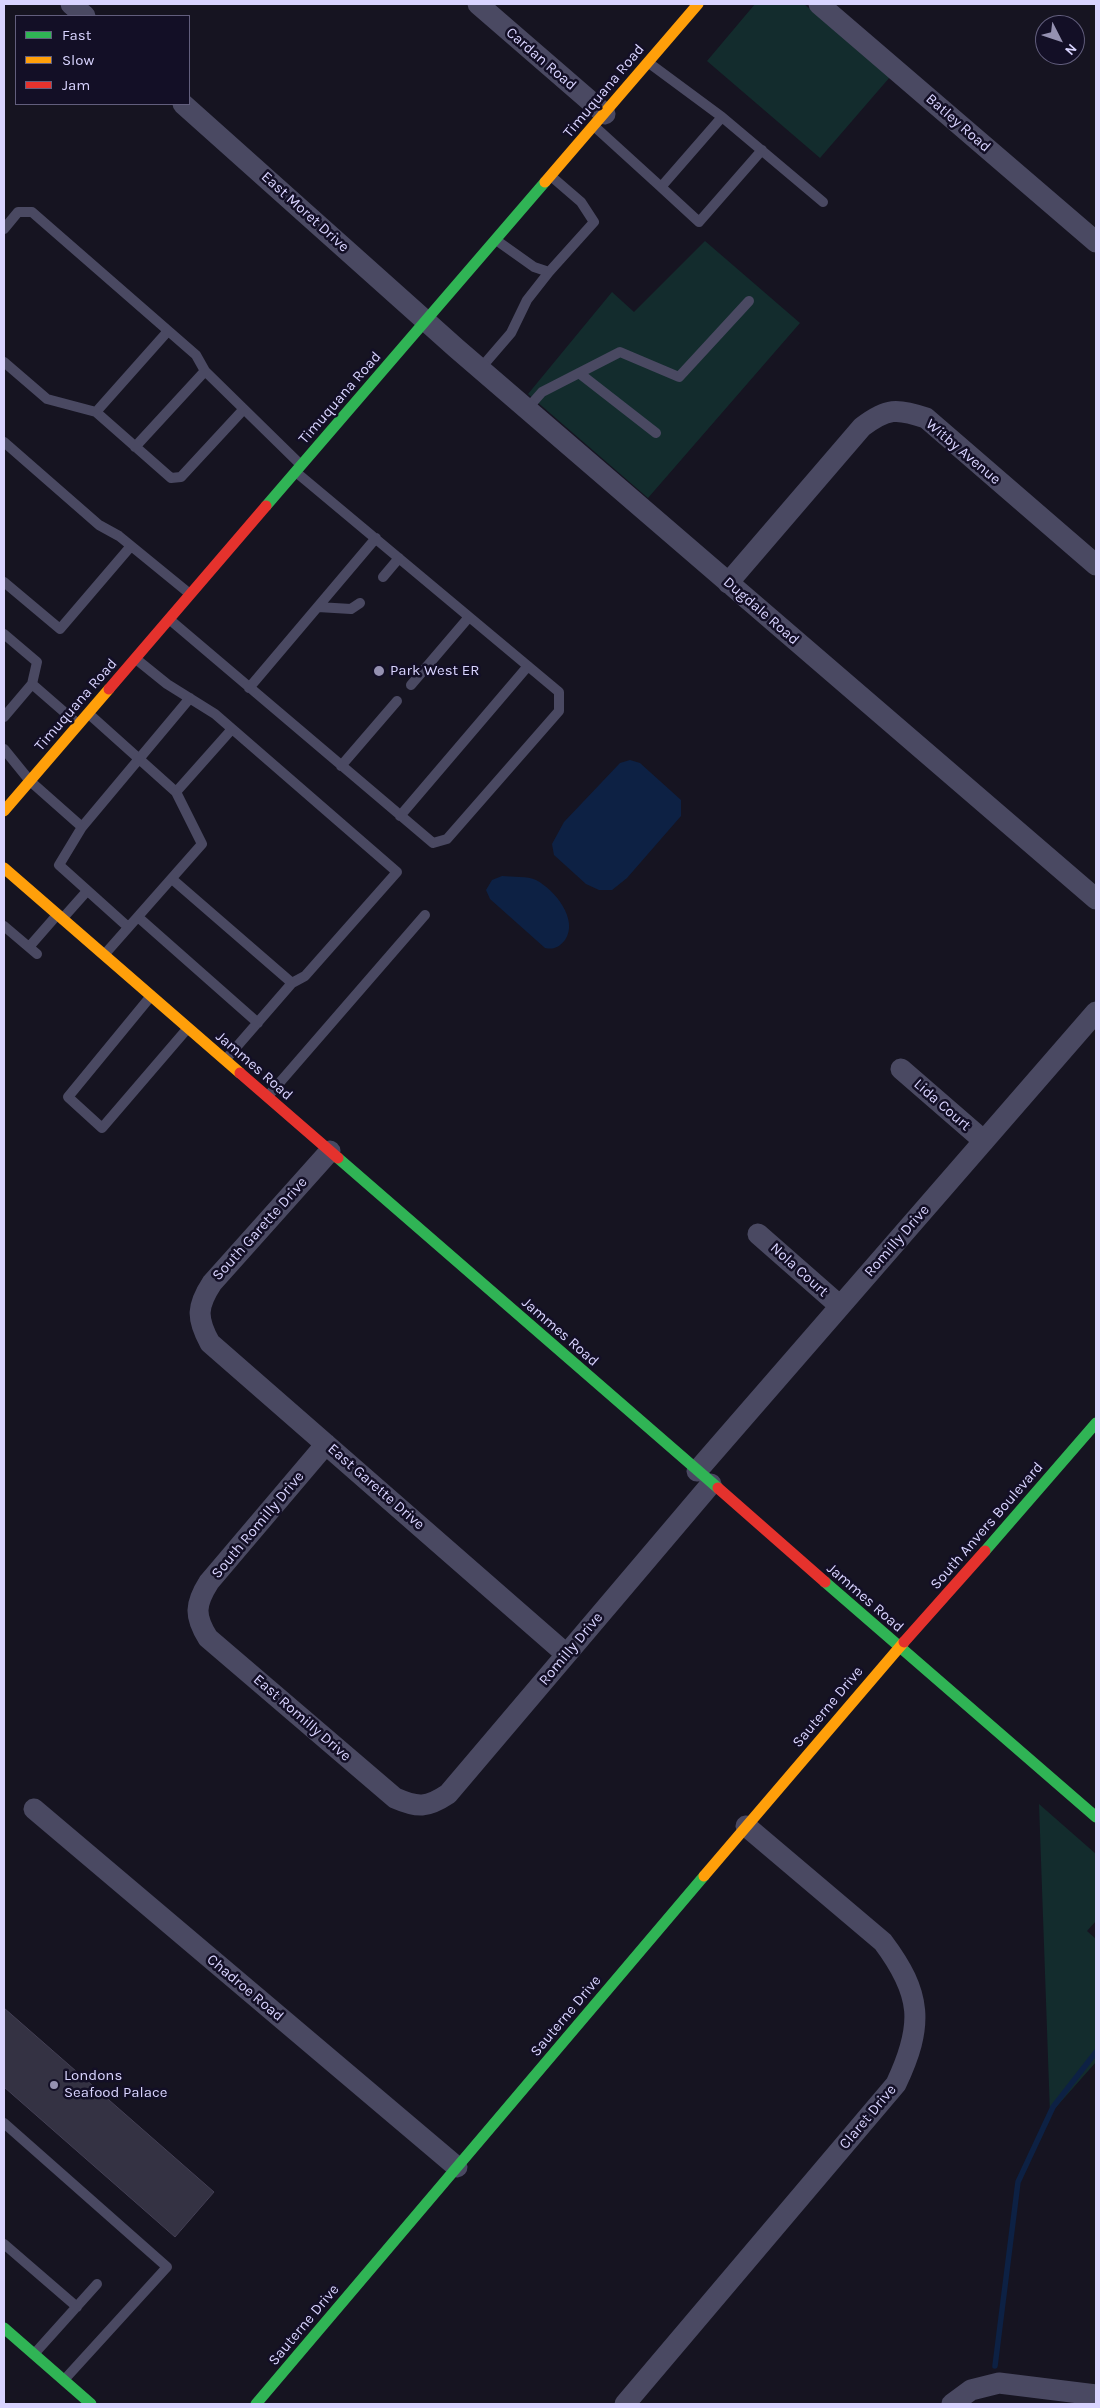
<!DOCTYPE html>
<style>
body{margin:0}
#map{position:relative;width:1100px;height:2408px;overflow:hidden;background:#161421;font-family:Karla,sans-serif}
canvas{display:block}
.frame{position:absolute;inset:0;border:5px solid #d9d4ff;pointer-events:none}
.legend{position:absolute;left:15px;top:15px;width:175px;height:90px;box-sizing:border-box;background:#130f26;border:1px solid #625e7d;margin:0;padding:6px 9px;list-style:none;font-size:15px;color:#d9d4ff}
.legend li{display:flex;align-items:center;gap:10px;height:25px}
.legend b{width:25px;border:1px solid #625e7d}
.north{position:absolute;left:1035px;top:15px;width:50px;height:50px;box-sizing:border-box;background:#130f26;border:1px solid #625e7d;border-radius:50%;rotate:131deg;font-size:14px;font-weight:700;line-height:20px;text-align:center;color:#d9d4ff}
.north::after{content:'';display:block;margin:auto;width:18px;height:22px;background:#9591b1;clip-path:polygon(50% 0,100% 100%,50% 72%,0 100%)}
</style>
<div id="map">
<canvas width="1100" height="2408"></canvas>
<div class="frame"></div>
<ul class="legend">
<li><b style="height:6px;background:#30b455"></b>Fast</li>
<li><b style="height:6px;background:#ff9f0a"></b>Slow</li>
<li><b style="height:6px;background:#e5322d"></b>Jam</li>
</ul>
<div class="north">N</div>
</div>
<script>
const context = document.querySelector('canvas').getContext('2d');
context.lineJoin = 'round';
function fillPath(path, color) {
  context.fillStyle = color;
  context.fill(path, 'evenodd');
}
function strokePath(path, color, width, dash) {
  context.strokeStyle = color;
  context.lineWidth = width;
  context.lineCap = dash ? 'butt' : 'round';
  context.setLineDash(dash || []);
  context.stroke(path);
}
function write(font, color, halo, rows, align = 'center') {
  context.font = font + ' Karla,sans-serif';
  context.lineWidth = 5;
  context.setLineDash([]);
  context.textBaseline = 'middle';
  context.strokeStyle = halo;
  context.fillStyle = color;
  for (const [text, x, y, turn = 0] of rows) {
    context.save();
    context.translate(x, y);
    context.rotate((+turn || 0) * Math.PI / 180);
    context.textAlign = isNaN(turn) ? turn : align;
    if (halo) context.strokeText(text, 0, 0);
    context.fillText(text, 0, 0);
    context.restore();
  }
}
const green = new Path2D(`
 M755 4H804L890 77 820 158 707 61Z
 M705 241 800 323 648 498 528 394 612 292 634 312Z
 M1039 1804 1096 1854V1921L1087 1931 1096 1939V2062L1050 2114Z`);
const water = new Path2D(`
 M630 760 640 763 681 800V816L627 878 612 890H599L586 884 554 855 552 844 564 822 620 763Z
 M502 876C512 877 528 876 536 880 555 890 579 920 565 940 559 947 554 950 545 948L490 899 486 890 492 880Z`);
const stream = new Path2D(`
 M995 2366 1018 2182 1053 2107 1096 2052`);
const building = new Path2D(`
 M4 2008 214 2192 175 2237 4 2087Z`);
const lane = new Path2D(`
 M649 63 722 117 823 202
 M594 126 661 187 722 117
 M661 187 699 222 762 150
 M4 229 18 212H32L196 355 205 371 301 465
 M496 240 534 267 549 272 594 222 581 202 552 177
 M4 362 47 399 96 412 171 478 181 477 243 410
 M480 369 511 333 527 300 549 272
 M579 373 656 433
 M527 409 542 392 620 352 679 377 749 301
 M96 412 168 331
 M4 442 99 525 119 536 190 594
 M135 447 205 371
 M383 577 399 558
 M4 582 60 629 131 546
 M318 607 351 609 360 603
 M169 619 433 843 447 839 559 711V692L297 473
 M4 634 37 662 32 684 78 724
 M136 659 167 684 215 714 397 872 305 976 292 983 172 879
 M411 685 469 617
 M249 688 376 538
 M89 714 176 792 202 844 104 955
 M4 717 32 684
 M4 749 30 781 82 827
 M341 766 397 701
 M176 792 232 729
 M400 816 528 666
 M138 917 258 1023
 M63 918 87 891
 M4 926 37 954
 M128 927 59 865 82 827 190 698
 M29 947 57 915
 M151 996 68 1097 102 1128 187 1029
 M226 1059 292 983
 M268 1096 425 915
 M4 2123 167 2267 64 2380
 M4 2244 77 2307
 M35 2353 97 2284`);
const street = new Path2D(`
 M71 4 85 16
 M478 4 605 114
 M819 4 1096 242
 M183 104 456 348 1096 899
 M728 583 862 427C887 408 897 408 926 418L1096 565
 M901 1069 984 1141
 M330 1151 212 1283C197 1306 196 1318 210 1343L566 1654
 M758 1234 840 1306
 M326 1444 209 1582C195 1604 194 1616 208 1638L395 1798C418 1808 427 1808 448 1794L711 1484
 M697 1471 1096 1012
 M34 1809 457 2167
 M625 2404 896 2084C924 2025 922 1994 883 1942L746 1826
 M952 2404 971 2390 999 2383 1096 2395`);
const fast = new Path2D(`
 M266 506 545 182
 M338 1158 718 1488
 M985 1551 1096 1423
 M825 1582 1096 1817
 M4 2328 91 2404
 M256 2404 704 1876`);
const slow = new Path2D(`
 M545 182 698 4
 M4 811 109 689
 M4 868 240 1073
 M704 1876 904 1642`);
const jam = new Path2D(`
 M109 689 266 506
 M240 1073 338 1158
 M718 1488 825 1582
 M904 1642 985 1551`);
const markers = [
 [379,671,6,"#9591b1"],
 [54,2085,5,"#9591b1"]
];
const streetNames = [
 ["Cardan Road",541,59,41],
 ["Timuquana Road",604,91,-50],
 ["Batley Road",958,123,41],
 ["East Moret Drive",305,212,42],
 ["Timuquana Road",340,398,-49],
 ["Witby Avenue",963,452,40],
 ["Dugdale Road",761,611,41],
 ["Timuquana Road",76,705,-49],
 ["Jammes Road",254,1066,41],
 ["Lida Court",942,1105,41],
 ["South Garette Drive",260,1229,-48],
 ["Romilly Drive",897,1241,-49],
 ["Nola Court",799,1270,42],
 ["Jammes Road",560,1332,41],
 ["East Garette Drive",376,1487,41],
 ["South Romilly Drive",258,1525,-50],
 ["South Anvers Boulevard",987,1526,-49],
 ["Jammes Road",865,1598,41],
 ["Romilly Drive",571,1649,-50],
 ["Sauterne Drive",828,1707,-50],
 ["East Romilly Drive",302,1718,41],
 ["Chadroe Road",245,1988,40],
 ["Sauterne Drive",566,2016,-50],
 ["Claret Drive",868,2117,-50],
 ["Sauterne Drive",304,2325,-50]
];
const poiNames = [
 ["Park West ER",390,671],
 ["Londons",64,2076],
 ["Seafood Palace",64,2093]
];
fillPath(green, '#132c2d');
fillPath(water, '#0d2144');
strokePath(stream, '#0d2144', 5.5);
fillPath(building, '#343243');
strokePath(building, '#433f54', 1);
strokePath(lane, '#4a4962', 10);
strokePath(street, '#4a4962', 21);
strokePath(fast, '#30b455', 11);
strokePath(slow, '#ff9f0a', 11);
strokePath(jam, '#e5322d', 11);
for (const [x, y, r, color] of markers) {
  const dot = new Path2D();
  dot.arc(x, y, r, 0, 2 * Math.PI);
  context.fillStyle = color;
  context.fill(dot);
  strokePath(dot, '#130f26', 2);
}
write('15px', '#d9d4ff', '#130f26', streetNames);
write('15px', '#d9d4ff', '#130f26', poiNames, 'left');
</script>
